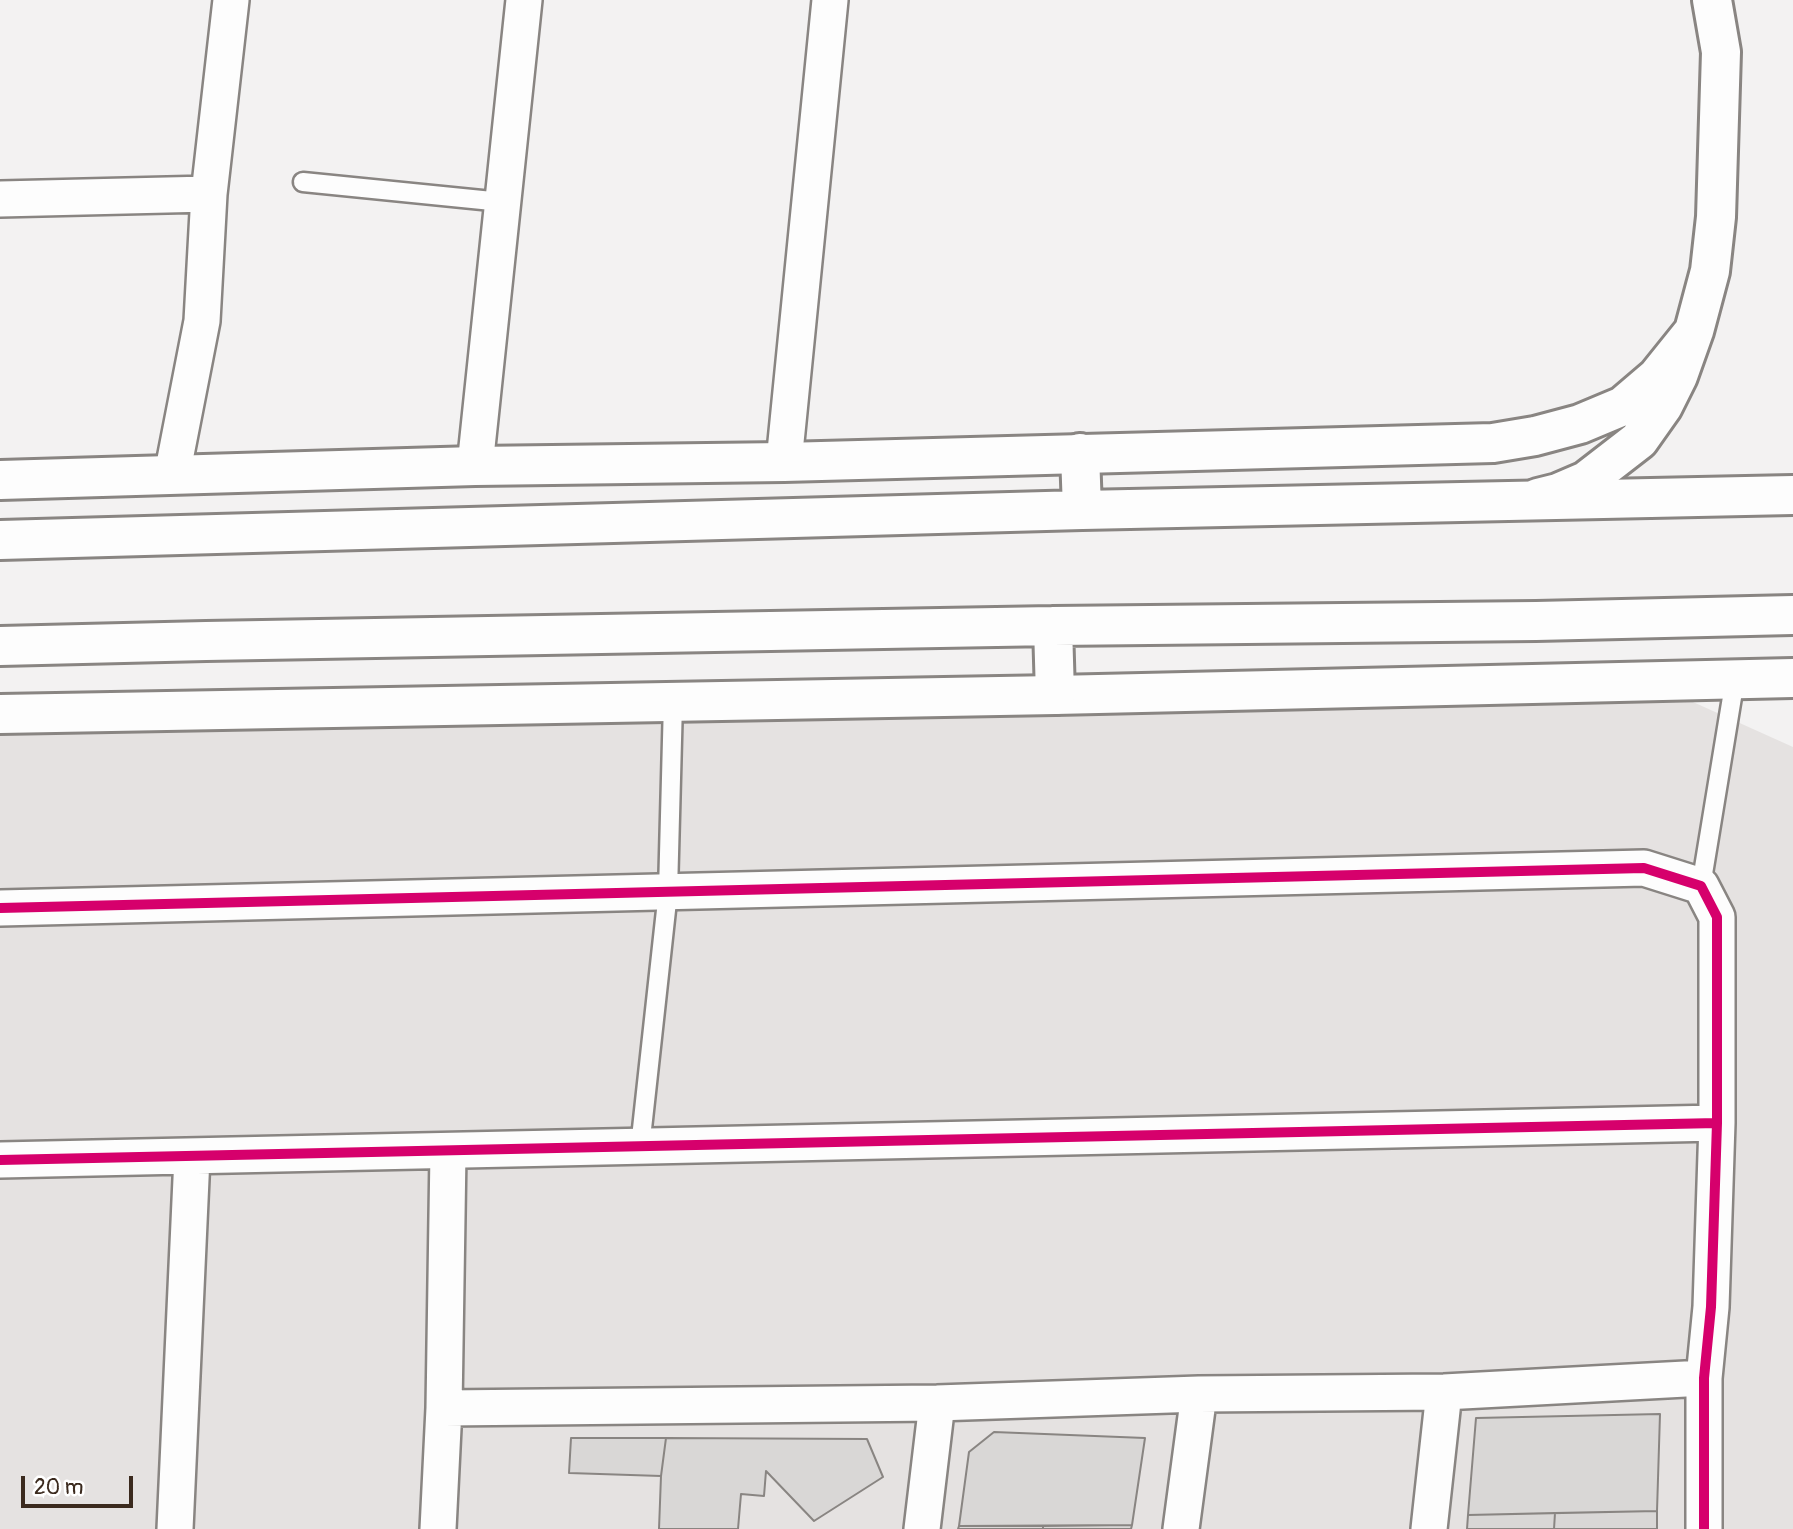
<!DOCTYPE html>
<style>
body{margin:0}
#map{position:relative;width:1793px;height:1529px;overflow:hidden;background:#f3f2f2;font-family:Pangolin,sans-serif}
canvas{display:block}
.scale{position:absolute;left:21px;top:1476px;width:112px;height:32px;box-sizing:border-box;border:4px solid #3b2a1e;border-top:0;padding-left:9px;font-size:21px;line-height:24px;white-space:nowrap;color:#3b2a1e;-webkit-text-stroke:5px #fff;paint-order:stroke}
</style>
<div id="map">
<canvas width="1793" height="1529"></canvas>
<div class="scale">20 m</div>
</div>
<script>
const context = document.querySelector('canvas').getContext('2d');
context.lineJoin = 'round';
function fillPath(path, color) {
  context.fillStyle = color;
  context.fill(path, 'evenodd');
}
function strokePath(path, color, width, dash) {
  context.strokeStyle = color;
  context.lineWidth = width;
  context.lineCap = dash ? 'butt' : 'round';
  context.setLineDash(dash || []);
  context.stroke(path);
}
const built = new Path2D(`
 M1693 702 1793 747V1529H0V715Z`);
const building = new Path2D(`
 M1660 1414 1657 1511 1468 1515 1476 1418Z
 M994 1432 1145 1438 1132 1525 959 1526 969 1452Z
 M571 1438H666L661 1476 569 1473Z
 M666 1438 867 1439 883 1477 814 1521 766 1471 764 1496 741 1494 738 1529H659L661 1476Z
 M1657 1511V1529H1554L1555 1513Z
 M1555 1513 1554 1529H1467L1468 1515Z
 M1132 1525 1131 1529H1043V1526Z
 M959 1526H1043V1529H958Z`);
const lane = new Path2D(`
 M303 182 502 202
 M1701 886 1735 679
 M640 1147 668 892 673 702`);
const street = new Path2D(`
 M0 199 209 194
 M784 462 830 0
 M475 466 524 0
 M172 475 202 321 209 194 231 0
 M0 908 1644 868 1701 886 1717 917V1123L1711 1307 1704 1378V1529
 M0 1160 1717 1123
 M444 1408 937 1403 1199 1394 1444 1392 1704 1378
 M175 1529 192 1157
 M438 1529 444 1408 448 1152
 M922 1529 937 1403
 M1181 1529 1199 1394
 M1429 1529 1444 1392`);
const secondary = new Path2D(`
 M0 480 475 466 784 462 1493 443 1535 436 1580 424 1623 406 1657 377 1694 331
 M1538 498 1558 493 1586 481 1639 440 1663 406 1678 376 1694 331 1710 271 1716 217 1721 52 1712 0
 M0 714 1055 695 1793 678`);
const highway = new Path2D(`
 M1080 453 1082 510
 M0 540 1082 510 1793 495
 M1053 626 1055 695
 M0 646 206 641 1053 626 1536 621 1793 615`);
const cycleway = new Path2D(`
 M0 908 1644 868 1701 886 1717 917V1123L1711 1307 1704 1378V1529
 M0 1160 1717 1123`);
fillPath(built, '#e5e2e1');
fillPath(building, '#d9d7d6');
strokePath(building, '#898582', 2);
strokePath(lane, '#898582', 23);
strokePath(street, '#898582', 40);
strokePath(secondary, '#898582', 44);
strokePath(highway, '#898582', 44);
strokePath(lane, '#fdfdfd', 18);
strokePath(street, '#fdfdfd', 35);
strokePath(secondary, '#fdfdfd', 38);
strokePath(highway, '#fdfdfd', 38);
strokePath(cycleway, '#d6006c', 10);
</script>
